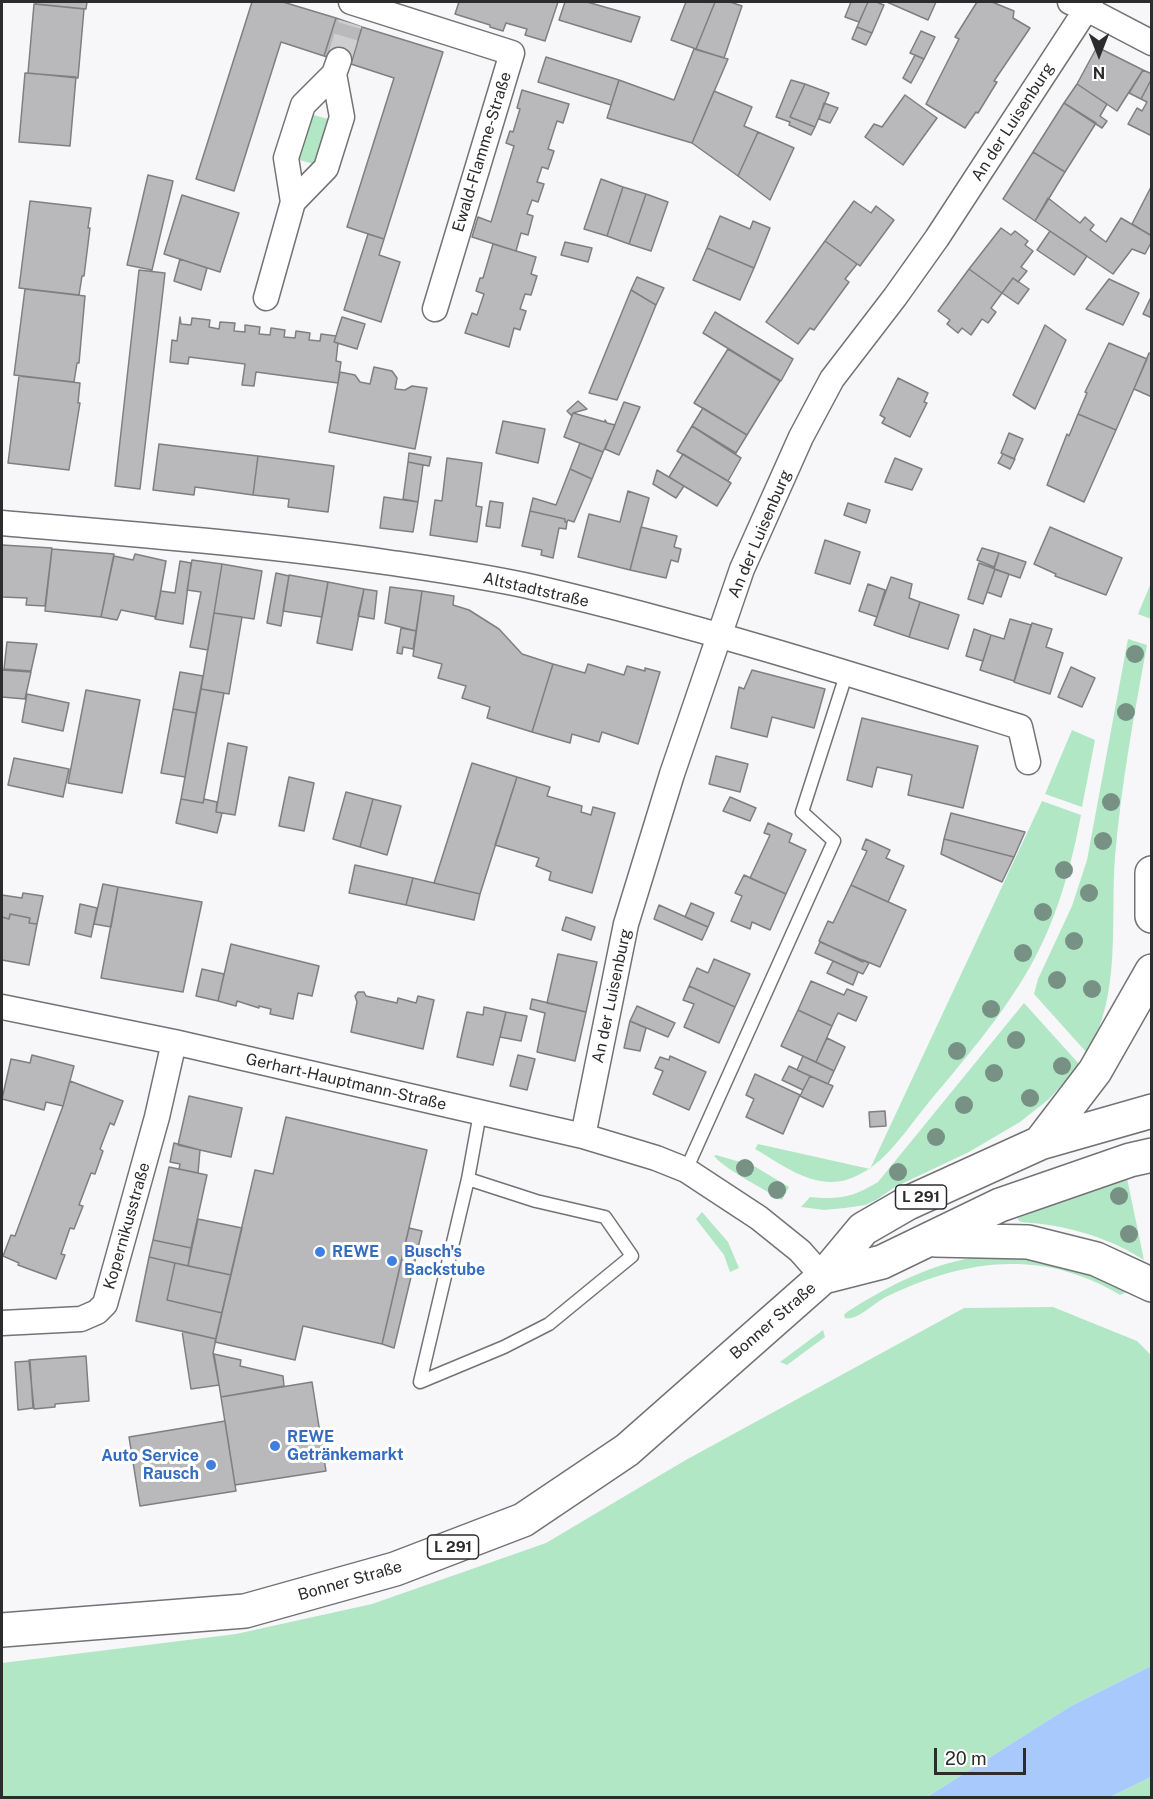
<!DOCTYPE html>
<meta charset="utf-8">
<style>
body{margin:0}
#map{position:relative;width:1153px;height:1799px;overflow:hidden;background:#f7f7fa;font-family:"Public Sans",sans-serif}
canvas{display:block}
.frame{position:absolute;inset:0;border:3px solid #2c2c2d;pointer-events:none}
.north{position:absolute;left:1069px;top:24px;width:60px;height:60px;-webkit-text-stroke:4px #fff;paint-order:stroke;rotate:180deg;font-size:16px;font-weight:700;line-height:24px;text-align:center;color:#2c2c2d}
.north::after{content:'';display:block;margin:auto;width:21px;height:27px;background:#2c2c2d;clip-path:polygon(50% 0,100% 100%,50% 72%,0 100%)}
.scale{position:absolute;left:934px;top:1748px;width:92px;height:27px;box-sizing:border-box;border:3px solid #2c2c2d;border-top:0;padding-left:8px;font-size:18px;line-height:21px;white-space:nowrap;color:#2c2c2d;-webkit-text-stroke:4px #fff;paint-order:stroke}
</style>
<div id="map">
<canvas width="1153" height="1799"></canvas>
<div class="frame"></div>
<div class="north">N</div>
<div class="scale">20 m</div>
</div>
<script>
const context = document.querySelector('canvas').getContext('2d');
context.lineJoin = 'round';
function fillPath(path, color) {
  context.fillStyle = color;
  context.fill(path, 'evenodd');
}
function strokePath(path, color, width, dash) {
  context.strokeStyle = color;
  context.lineWidth = width;
  context.lineCap = dash ? 'butt' : 'round';
  context.setLineDash(dash || []);
  context.stroke(path);
}
function write(font, color, halo, rows, align = 'center') {
  context.font = font + ' "Public Sans",sans-serif';
  context.lineWidth = 6;
  context.setLineDash([]);
  context.textBaseline = 'middle';
  context.strokeStyle = halo;
  context.fillStyle = color;
  for (const [text, x, y, turn = 0] of rows) {
    context.save();
    context.translate(x, y);
    context.rotate((+turn || 0) * Math.PI / 180);
    context.textAlign = isNaN(turn) ? turn : align;
    if (halo) context.strokeText(text, 0, 0);
    context.fillText(text, 0, 0);
    context.restore();
  }
}
const green = new Path2D(`
 M310 114 328 119 314 164 296 159Z
 M1151 583 1152 619H1151L1138 614Z
 M1128 639 1147 645C1134 715 1121 786 1115 857 1110 922 1122 994 1087 1053L1034 994 1038 979 1072 906 1087 860Z
 M1072 730 1095 740 1082 807 1045 794Z
 M1042 801 1081 815C1071 867 1057 919 1031 965 1002 1017 962 1062 925 1107 903 1134 881 1170 846 1180 812 1189 783 1165 755 1149L758 1144 870 1169Z
 M1024 1003 1080 1065 1049 1099 1020 1122 969 1152 895 1187 876 1200 865 1205 845 1208 824 1210 801 1207 810 1197C839 1200 853 1197 878 1182Z
 M716 1155 754 1166 789 1187 782 1200C767 1191 723 1168 714 1156Z
 M1127 1178 1144 1260C1106 1236 1065 1225 1021 1222L1018 1220V1218Z
 M702 1212 728 1242 739 1268 730 1272 724 1255 696 1219Z
 M997 1254 1060 1260 1129 1291 1120 1295C1042 1248 963 1259 884 1298 873 1304 857 1321 845 1318L844 1315 847 1312C896 1281 939 1260 997 1254Z
 M1053 1307 1137 1341 1151 1355V1666L1071 1706 927 1797H2V1663L236 1634 372 1604 546 1543 684 1461 964 1308Z
 M823 1330 825 1337 787 1365 780 1362Z
 M1151 1777V1797H1110Z`);
const water = new Path2D(`
 M1151 1666V1777L1110 1797H927L1071 1706Z`);
const building = new Path2D(`
 M36 2H87L86 9 36 4Z
 M252 2H283L336 18 324 56 281 42 234 191 196 179Z
 M459 2H558L545 41 525 35 527 29 506 23 503 31 490 27V25L455 14Z
 M565 2H587L640 17 631 42 559 20Z
 M686 2H715L696 49 671 40Z
 M715 2H730L742 6 724 58 696 49Z
 M851 2H868L859 22 845 17Z
 M868 2H876L884 5 872 33 857 27Z
 M887 2H936L928 20Z
 M977 2H992L1014 11 1013 18 1030 28 994 81 997 82 978 113 976 112 965 128 926 104 959 39 955 37Z
 M34 4 84 9 78 78 28 73Z
 M336 18 362 27 351 64 324 56Z
 M362 27 443 52 384 239 347 227 394 78 351 64Z
 M857 27 872 33 866 45 852 39Z
 M921 31 935 37 924 59 910 53Z
 M1097 47 1143 70 1117 111 1077 84Z
 M694 49 728 59 692 143 607 118 619 80 674 100Z
 M915 55 924 59 911 83 903 78Z
 M546 57 619 80 611 105 538 82Z
 M1143 70 1152 74V78L1141 99 1129 93Z
 M25 73 76 77 70 146 19 142Z
 M1152 78V136L1128 124 1137 108 1142 111 1147 102 1141 99Z
 M791 80 805 84 790 117 815 127 811 135 789 125 790 122 776 117Z
 M805 84 829 93 815 127 790 117Z
 M1077 84 1107 104 1100 116 1107 121 1102 128 1064 103Z
 M522 90 569 104 563 123 557 121 548 149 554 151 548 169 542 167 537 182 544 184 538 202 532 200 527 214 533 216 528 235 521 233 516 251 472 237 478 217 491 222 514 146 506 143 510 131 513 132 520 109 517 108Z
 M714 91 752 107 744 126 758 132 738 176 692 143Z
 M905 95 937 118 903 165 865 137 874 124 882 127Z
 M824 103 838 108 830 123 819 119Z
 M1064 103 1096 123 1065 172 1033 152Z
 M758 132 794 148 770 200 738 176Z
 M1033 152 1065 172 1035 221 1003 199Z
 M148 175 173 181 152 270 127 265Z
 M601 179 623 187 607 236 584 229Z
 M1152 185V236L1132 224Z
 M623 187 646 194 629 244 607 236Z
 M646 194 668 202 651 251 629 244Z
 M182 195 239 213 220 272 164 254Z
 M1048 198 1080 223 1085 217 1094 225 1090 230 1106 242 1121 218 1152 236V241L1145 254 1132 249 1113 274 1035 221Z
 M30 201 91 208 88 228H90L84 276H82L79 295 19 288Z
 M854 201 871 213 876 206 894 220 860 266 825 241Z
 M720 216 750 229 753 221 770 228 754 268 707 248Z
 M1001 228 1011 235 1015 231 1028 241 1025 245 1033 251 1021 267 1027 271 1018 282 1013 278 1002 293 969 269Z
 M1050 231 1087 256 1074 275 1037 250Z
 M368 234 384 239 379 255 400 262 381 322 344 310Z
 M825 241 857 264 845 279 849 282 814 330 810 328 798 344 766 322Z
 M565 242 592 248 588 262 561 255Z
 M493 244 536 257 531 274 537 276 531 295 525 294 520 309 526 311 520 330 514 328 509 347 465 333 472 313 477 315 484 294 476 291 480 278H483Z
 M707 248 754 268 740 300 693 280Z
 M180 259 207 268 201 290 174 281Z
 M969 269 1002 293 991 308 996 312 988 323 982 319 971 335 962 328 958 333 947 324 950 320 938 311Z
 M139 270 165 273 140 489 115 486Z
 M637 277 664 288 656 305 631 290Z
 M1013 278 1029 289 1018 304 1002 293Z
 M1109 279 1139 293 1123 325 1086 309Z
 M25 289 85 296 79 363H77L74 382 14 375Z
 M631 290 656 305 617 400 589 393Z
 M1152 295V318L1143 314Z
 M715 312 793 359 781 381 703 333Z
 M180 317 181 324 191 325 192 318 210 320 209 327 219 329 220 322 235 323 234 331 245 332V325L260 327 259 334 270 335 271 328 285 330 284 337 295 338 296 331 310 333 309 340 320 341 321 334 336 336 334 342 338 343 336 361 341 362 338 383 256 372 254 386 242 385 245 364 189 357 188 364 170 362 172 340 177 341Z
 M342 317 365 324 357 349 334 342Z
 M1045 325 1066 340 1035 409 1013 395Z
 M1109 343 1147 359 1116 430 1078 414 1087 393 1085 392Z
 M728 349 780 381 747 435 694 403Z
 M1149 353 1152 354V397L1134 389Z
 M374 367 392 371 397 378 395 389 405 390 412 386 427 388 415 449 329 432 340 372 355 375 360 382 370 384Z
 M19 376 80 383 78 403H80L69 470 8 463Z
 M898 378 928 393 924 402 927 403 910 437 882 423 885 418 880 415Z
 M578 401 587 409 573 413 572 416 567 411Z
 M624 402 640 407 619 455 605 449Z
 M703 408 747 435 736 453 692 426Z
 M573 413 605 422V420L607 423 615 425 603 452 564 437Z
 M1078 414 1116 430 1084 502 1047 485 1067 434 1069 436Z
 M503 421 545 429 538 463 496 453Z
 M692 426 741 458 728 481 677 451Z
 M1009 433 1023 439 1014 459 1001 453Z
 M580 443 603 452 592 479 570 469Z
 M159 444 258 456 253 495 195 487 194 495 153 490Z
 M409 453 431 457 429 466 408 462Z
 M683 454 731 483 717 506 669 477Z
 M1003 454 1015 459 1010 469 998 463Z
 M258 456 334 466 328 512 288 507 289 499 253 495Z
 M447 458 482 463 476 506 482 507 477 542 430 535 435 500 442 501Z
 M895 458 922 469 912 490 885 482Z
 M408 462 423 465 418 502 403 499Z
 M570 469 592 479 574 522 568 520 567 522H565V519L530 511 533 498 556 505Z
 M657 470 684 486 676 498 653 484Z
 M628 491 649 498 630 570 578 557 589 514 620 522Z
 M384 497 418 502 413 532 380 528Z
 M490 501 503 503 500 528 486 526Z
 M848 503 870 510 866 523 844 515Z
 M530 511 565 519V522H567L566 529 559 528 553 558 541 555 542 550 522 546Z
 M641 527 677 536 674 547 681 549 678 562 671 560 666 578 630 570Z
 M1050 527 1122 558 1106 595 1055 576 1056 574 1034 564Z
 M825 540 860 552 850 584 815 573Z
 M2 545 52 548 45 606 26 605 27 598 2 597Z
 M982 548 999 553 994 567 977 560Z
 M52 549 114 554 101 617 45 611Z
 M999 553 1026 562 1020 578 994 569Z
 M135 554 166 561 156 617 121 610 117 620 101 617 114 556 133 560Z
 M192 560 222 564 208 650 190 647 201 592 187 590Z
 M180 561 191 563 183 624 155 619 161 591 175 593Z
 M979 563 995 569 983 604 968 599Z
 M222 564 262 571 254 619 214 613Z
 M995 569 1009 574 1001 597 987 592Z
 M276 573 289 576 281 626 267 623Z
 M289 575 328 582 322 617 283 611Z
 M891 577 912 584 909 598 920 602 909 637 874 625Z
 M328 582 364 589 352 650 317 643Z
 M868 584 885 590 877 617 859 611Z
 M390 587 422 591 416 631 385 623Z
 M364 589 377 591 374 619 358 616Z
 M422 591 454 596 453 605 469 610 499 629 522 654 553 664 532 732 487 718 490 707 462 698 466 686 438 678 442 664 413 656Z
 M920 602 959 615 948 649 909 637Z
 M214 613 242 617 229 694 201 689Z
 M1010 619 1031 625 1014 681 980 670 991 635 1004 639Z
 M1032 623 1052 629 1046 647 1063 653 1050 694 1014 682Z
 M401 628 416 631 413 649 403 647 402 654 397 653Z
 M974 629 991 635 983 661 966 656Z
 M7 642 37 644 31 671 4 669Z
 M553 664 585 673 588 664 624 675 627 666 645 671V668L660 672 638 744 602 732 599 742 572 734 570 743 532 732Z
 M1071 667 1095 678 1082 707 1058 697Z
 M2 670 31 672 25 699 2 697Z
 M752 670 825 689 814 728 772 717 767 737 731 728 739 687 744 689Z
 M180 672 203 676 196 713 173 709Z
 M201 689 224 693 203 803 181 799Z
 M86 690 140 700 122 793 68 783Z
 M27 694 69 703 63 731 22 722Z
 M173 709 196 713 185 777 161 773Z
 M862 718 978 746 963 808 908 795 912 775 877 767 872 787 847 780Z
 M228 743 247 747 235 815 216 812Z
 M716 756 748 764 740 792 709 784Z
 M14 758 69 769 63 797 8 785Z
 M472 763 517 777 480 894 434 883Z
 M289 777 314 783 304 831 279 826Z
 M517 777 550 787 547 796 582 806 581 812 591 815 593 807 615 813 592 893 549 880 551 872 536 866 539 858 495 845Z
 M346 792 373 799 360 847 333 839Z
 M730 797 756 808 750 821 723 811Z
 M181 799 203 803 204 799 217 802 216 812 222 813 217 833 176 823Z
 M373 799 401 806 387 855 360 847Z
 M951 813 1025 832 1014 857 944 839Z
 M768 823 792 834 789 842 806 850 786 894 750 878 770 835 764 833Z
 M866 839 890 850 886 858 904 866 888 902 851 885 867 851 862 849Z
 M944 839 1014 857 1002 882 941 854Z
 M355 865 413 878 406 905 349 893Z
 M744 875 786 894 770 930 752 922 750 929 731 921 742 896 735 893Z
 M413 878 480 894 474 920 406 905Z
 M103 884 118 887 111 927 94 924Z
 M851 885 906 910 880 967 863 960V962L819 941 828 921 833 923Z
 M118 887 202 902 183 992 101 978Z
 M2 888V895L22 898 23 893 43 896 37 924 29 923 30 918 10 914 9 919 2 917Z
 M691 903 714 913 708 927 685 917Z
 M80 904 97 908 91 937 75 933Z
 M659 905 708 927 702 940 654 919Z
 M10 914 30 918 29 923 37 924 29 965 2 960V917L9 919Z
 M566 917 595 927 591 940 562 930Z
 M820 942 869 963 863 974 815 953Z
 M231 944 319 966 312 996 298 993 293 1019 270 1014 271 1009 259 1006V1008L237 1001 236 1006 218 1001Z
 M558 954 597 962 586 1012 547 1003Z
 M714 959 750 974 735 1007 689 986 697 968 708 973Z
 M833 961 858 972 853 985 827 973Z
 M202 969 224 974 218 1001 196 996Z
 M811 981 844 995 847 989 867 997 856 1021 838 1013 832 1026 798 1010Z
 M689 986 735 1007 719 1043 684 1027 694 1004 683 1000Z
 M358 992H364L366 996 397 1003 398 998 416 1003 418 996 434 1000 423 1049 351 1032 357 1002 355 996Z
 M532 999 586 1012 575 1061 537 1052 545 1013 530 1009Z
 M637 1006 675 1023 668 1037 630 1021Z
 M484 1007 506 1012 493 1065 457 1057 467 1012 483 1015Z
 M798 1010 832 1026 816 1062 781 1046Z
 M506 1012 527 1016 521 1041 500 1037Z
 M630 1021 646 1028 640 1051 624 1048Z
 M827 1038 845 1047 834 1071 816 1062Z
 M32 1055 74 1066 63 1106 46 1102 44 1110 2 1099 11 1059 30 1063Z
 M518 1055 535 1059 527 1090 510 1086Z
 M670 1056 706 1072 689 1110 653 1094 663 1071 655 1068 660 1057 669 1060Z
 M803 1056 834 1071 828 1084 797 1070Z
 M789 1066 810 1076 803 1090 782 1080Z
 M755 1074 800 1095 783 1134 746 1117 754 1099 746 1095Z
 M810 1076 833 1086 823 1107 800 1096Z
 M70 1081 123 1101 114 1125 110 1123 100 1149 103 1151 95 1174 91 1173 79 1205 83 1206 74 1229 70 1228 61 1254 65 1255 56 1279 18 1265 19 1263 3 1256 11 1235 15 1236 63 1106Z
 M189 1096 242 1108 231 1157 178 1145Z
 M885 1111 886 1126 870 1127 869 1112Z
 M286 1117 427 1150 382 1344 303 1326 295 1360 215 1342 255 1170 273 1174Z
 M174 1143 200 1150 198 1173 179 1169 180 1164 170 1162Z
 M169 1167 207 1175 191 1248 153 1240Z
 M198 1219 242 1228 231 1275 188 1266Z
 M409 1228 422 1231 394 1348 382 1344Z
 M153 1240 191 1248 188 1266 149 1257Z
 M149 1257 175 1263 167 1300 222 1313 216 1339 136 1321Z
 M175 1263 231 1275 222 1313 167 1300Z
 M182 1331 216 1339 213 1353 219 1385 191 1389Z
 M214 1354 241 1360 240 1366 283 1376 284 1386 221 1397Z
 M86 1356 89 1401 55 1404V1407L34 1409 29 1360Z
 M30 1361 33 1408 18 1410 15 1362Z
 M312 1382 326 1471 235 1485 221 1397Z
 M225 1421 236 1491 140 1506 129 1437Z`);
const streetTunnel = new Path2D(`
 M339 60 350 23`);
const lane = new Path2D(`
 M686 1170 834 841 802 812 847 672
 M468 1179 536 1201 605 1217 632 1256 549 1324 504 1347 420 1382 468 1179 480 1113`);
const street = new Path2D(`
 M351 2 512 53 435 309
 M1070 2 1087 9 1152 43
 M293 202 326 168 342 117 334 74
 M266 298 293 202 286 158 303 105 334 74 339 60
 M2 523C132 534 263 544 392 563 440 570 489 577 537 588 700 626 860 677 1020 727L1028 762
 M2 1007 174 1042 583 1136 656 1158 686 1170 759 1218 800 1251 823 1277
 M583 1136 626 924 672 774 742 569 801 437 832 379 895 297 937 238 1091 2
 M2 1323 81 1319 97 1312 105 1304 157 1117 174 1042`);
const primary = new Path2D(`
 M1152 873V916
 M1040 1143 1095 1071 1152 971
 M935 1240 1028 1242 1096 1259 1152 1285
 M823 1277 882 1262 1000 1205 1130 1160 1152 1155
 M2 1630 245 1611 395 1569 523 1520 627 1450 823 1277 863 1229 908 1203 1040 1143 1152 1111`);
const trees = [
 [1135,654],
 [1126,712],
 [1111,802],
 [1103,841],
 [1064,870],
 [1089,893],
 [1043,912],
 [1074,941],
 [1023,953],
 [1057,980],
 [1092,989],
 [991,1009],
 [1016,1040],
 [957,1051],
 [1062,1066],
 [994,1073],
 [1030,1098],
 [964,1105],
 [936,1137],
 [745,1168],
 [898,1172],
 [777,1190],
 [1119,1196],
 [1129,1234]
];
const markers = [
 [320,1252,6,"#3f7fe0"],
 [392,1261,6,"#3f7fe0"],
 [275,1446,6,"#3f7fe0"],
 [211,1465,6,"#3f7fe0"]
];
const shields = [
 [921,1197,51],
 [453,1547,51]
];
const shieldNames = [
 ["L 291",921,1197],
 ["L 291",453,1547]
];
const streetNames = [
 ["An der Luisenburg",1013,122,-57],
 ["Ewald-Flamme-Straße",482,152,-73],
 ["An der Luisenburg",760,534,-67],
 ["Altstadtstraße",536,590,13],
 ["An der Luisenburg",612,996,-78],
 ["Gerhart-Hauptmann-Straße",346,1082,13],
 ["Kopernikusstraße",127,1226,-74],
 ["Bonner Straße",773,1321,-41],
 ["Bonner Straße",350,1581,-16]
];
const shopNames = [
 ["REWE",332,1252],
 ["Busch's",404,1252],
 ["Backstube",404,1270],
 ["REWE",287,1437],
 ["Getränkemarkt",287,1455],
 ["Auto Service",199,1456,"right"],
 ["Rausch",199,1474,"right"]
];
fillPath(green, '#b1e7c5');
fillPath(water, '#a8c9fc');
fillPath(building, '#b9b9bb');
strokePath(building, '#7e7f81', 1.5);
strokePath(streetTunnel, '#ceced1', 24, [24, 12]);
strokePath(lane, '#727375', 15);
strokePath(street, '#727375', 27);
strokePath(primary, '#727375', 36);
strokePath(lane, '#fff', 12);
strokePath(street, '#fff', 24);
strokePath(primary, '#fff', 33);
context.fillStyle = '#779185';
for (const [x, y] of trees) {
  context.beginPath();
  context.arc(x, y, 9, 0, 2 * Math.PI);
  context.fill();
}
for (const [x, y, r, color] of markers) {
  const dot = new Path2D();
  dot.arc(x, y, r, 0, 2 * Math.PI);
  context.fillStyle = color;
  context.fill(dot);
  strokePath(dot, '#fff', 2);
}
for (const [x, y, w] of shields) {
  const box = new Path2D();
  box.roundRect(x - w / 2, y - 12, w, 24, 4.5);
  context.fillStyle = '#fff';
  context.fill(box);
  strokePath(box, '#2c2c2d', 1.5);
}
write('bold 15px', '#2c2c2d', null, shieldNames);
write('16px', '#2c2c2d', '#fff', streetNames);
write('bold 16px', '#366cbe', '#fff', shopNames, 'left');
</script>
